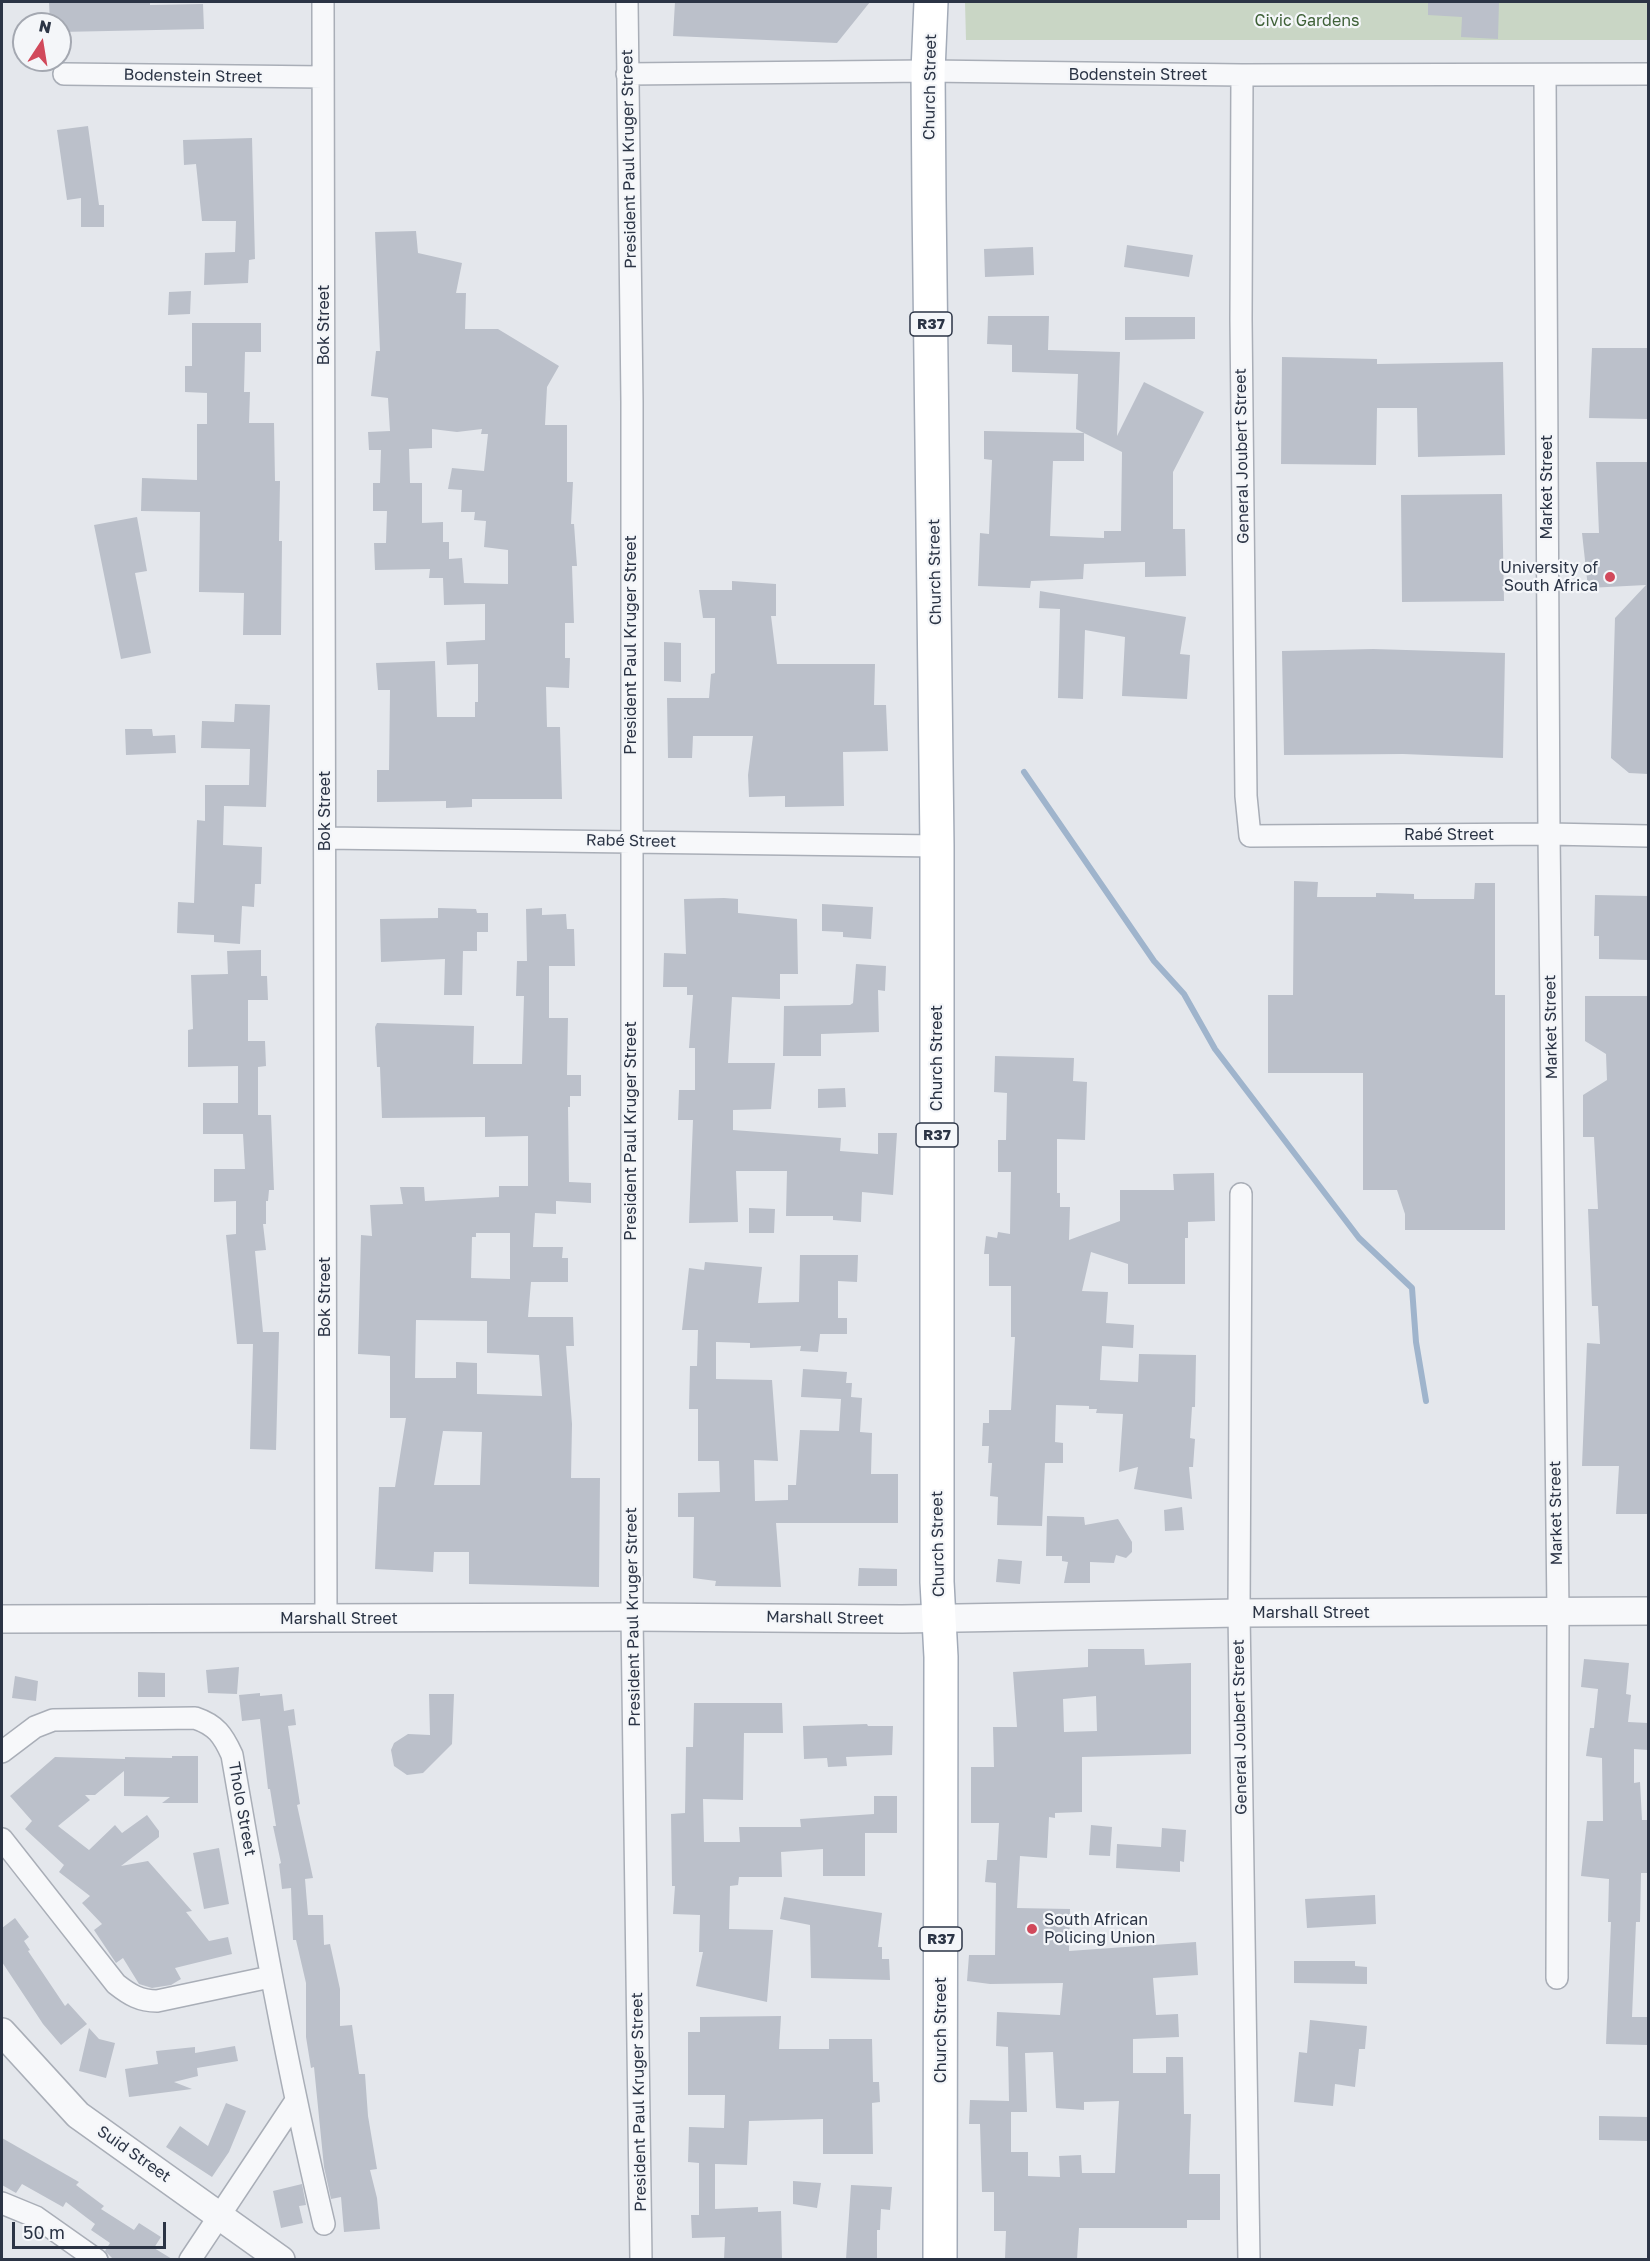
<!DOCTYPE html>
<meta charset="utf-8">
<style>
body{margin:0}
#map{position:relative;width:1650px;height:2261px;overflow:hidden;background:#e4e7ec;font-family:"Golos Text",sans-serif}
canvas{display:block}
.frame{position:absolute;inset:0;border:3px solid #2b3445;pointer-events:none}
.north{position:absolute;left:12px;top:12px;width:60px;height:60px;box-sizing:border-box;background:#f4f6f9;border:2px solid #a4a8b1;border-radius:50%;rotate:12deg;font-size:16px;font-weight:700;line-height:24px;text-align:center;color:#2b3445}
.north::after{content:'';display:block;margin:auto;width:21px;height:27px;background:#d1495b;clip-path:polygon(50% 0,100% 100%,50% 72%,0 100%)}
.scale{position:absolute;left:12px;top:2222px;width:154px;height:27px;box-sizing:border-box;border:3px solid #2b3445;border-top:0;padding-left:8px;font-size:18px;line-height:21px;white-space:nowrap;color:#2b3445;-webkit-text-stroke:4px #f4f6f9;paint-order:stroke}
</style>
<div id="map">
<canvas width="1650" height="2261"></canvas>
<div class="frame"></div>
<div class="north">N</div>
<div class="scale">50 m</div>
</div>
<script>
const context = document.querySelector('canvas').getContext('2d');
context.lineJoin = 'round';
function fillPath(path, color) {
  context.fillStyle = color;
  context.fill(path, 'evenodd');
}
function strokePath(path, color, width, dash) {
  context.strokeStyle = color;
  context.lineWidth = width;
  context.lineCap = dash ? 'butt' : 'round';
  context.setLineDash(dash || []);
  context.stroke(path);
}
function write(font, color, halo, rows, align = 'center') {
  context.font = font + ' "Golos Text",sans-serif';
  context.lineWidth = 4.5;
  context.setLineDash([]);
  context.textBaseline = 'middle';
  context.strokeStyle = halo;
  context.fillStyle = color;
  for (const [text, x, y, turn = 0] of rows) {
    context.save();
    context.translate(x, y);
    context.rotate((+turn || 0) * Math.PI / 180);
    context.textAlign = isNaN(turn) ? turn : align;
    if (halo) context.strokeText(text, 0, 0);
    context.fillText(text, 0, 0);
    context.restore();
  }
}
const green = new Path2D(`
 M965 2H1648V40H966Z`);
const stream = new Path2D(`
 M1024 772 1154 961 1184 994 1215 1049 1359 1238 1412 1288 1416 1342 1426 1401`);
const building = new Path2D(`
 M49 2H150V5L203 4 204 29 60 32V24H50Z
 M675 2H870L837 43 673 36Z
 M1428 2H1499L1498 39 1461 37 1462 17 1428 15Z
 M88 126 99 205H104V227H81V198L67 200 57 130Z
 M252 138 255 259 249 260 248 283 204 285 205 253 235 252 236 221H202L196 164 184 165 183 140Z
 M416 231 418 253 462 263 456 293H466L465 329H498L559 366 547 387 545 425H567V482H573L571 524H574L577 566H572L574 623H565V658H570L569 688 546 687 547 727H560L562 799H472V807L446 808V801L377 802V770H389L390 690H378L376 663 435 661 437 717H475V702H478V664L447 665 446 642 485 640V604L444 605 443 578H429L430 569 375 570 374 543H386L387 511H373V483H380L381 450H369L368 432 390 431 388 398 371 396 376 351H380L375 232ZM432 429 457 432 482 429 481 434H488L484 471 452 468 448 489 462 490 461 512H475L474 520 486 521 484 547 508 550V584L464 583 462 558 449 559V542H443V522L422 523V483H410L409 449 432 448Z
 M1127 245 1193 255 1189 277 1124 267Z
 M1033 247 1034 275 985 277 984 249Z
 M191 291 190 314 168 315 169 292Z
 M988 316H1049L1048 350 1120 352 1117 436 1144 382 1204 412 1173 472V529H1185L1186 576 1145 577V562L1084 564 1083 579 1031 581 1030 588 978 586 980 533 989 534 992 460 984 459V431L1084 433V461H1053L1050 536 1104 538V531H1121L1122 452 1076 429 1078 374 1012 372V345L987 344Z
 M1125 317H1195V339L1125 340Z
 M192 323H261V352H245L244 392H250L249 423H274L275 481H280L279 541H282L281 635H243L244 593 199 592 200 512 141 511 142 478 197 480V424H207V393L185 392V366H192Z
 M1592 348H1648V419L1589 418Z
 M1282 357 1377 359V364L1503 362 1505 455 1418 457 1417 408H1377L1376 465 1281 464Z
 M1596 462H1648V774L1629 773 1611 758 1615 618 1646 585 1588 588 1582 533H1599Z
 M1502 494 1504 601 1402 602 1401 495Z
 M137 517 147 571 135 573 151 653 121 659 94 525Z
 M732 581 776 584V616H771L777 664H875L874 705H886L888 751 843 752 844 806 785 807V796L749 797 748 775 753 736H693L692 758H668L667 698H709L711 674 715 673V618H703L699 590H732Z
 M1040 591 1186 617 1180 654 1190 655 1187 699 1122 696 1125 637 1085 630 1083 699 1058 698 1060 609 1039 608Z
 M664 642 681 643V682L664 681Z
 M1373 649 1505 653 1503 758 1403 754 1284 755 1282 651Z
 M235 704 270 705 266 807 224 806 223 845 262 847 261 884H255L254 907 242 906 240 944 214 942V935L177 933 178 902 194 903 197 820 205 821V785H249L250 749 201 748 202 721 234 722Z
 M125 729H152L153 736 175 735 176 753 126 755Z
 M1294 881 1318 882 1317 897H1376V893L1414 894V899H1474L1475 883H1495V995H1505V1230H1405V1214L1397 1190H1363V1073H1268V995H1293Z
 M1595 895 1648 896V960L1599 959V936H1594Z
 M724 898 738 899V913L797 919 798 974H780V999L732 997 728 1063H775L771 1109 733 1110V1130L841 1138 840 1151 878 1154V1133H897L893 1195 862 1192 861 1222 833 1220V1216H786L787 1171H736L738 1222 689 1223 693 1120H678L679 1090H695V1048H689L693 995H687V987H663L664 953 686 954 684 899Z
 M822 904 873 907 871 939 843 937V932L822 931Z
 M438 908 476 909 477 913H488V932H477V951H463L462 995H444L445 959 381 962 380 919 438 918Z
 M542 908V915L566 914 567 929H574L575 966H549V1018H568L567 1075H581V1096H570V1107H568L569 1182 591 1183V1203L556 1201V1214L535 1213 533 1247H563L562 1258H568V1282H531L528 1317H573L574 1346H566L572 1424 571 1478H600L599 1587 469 1584V1552H434L433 1572 375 1569 379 1487H395L406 1418H390V1356L358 1354 361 1235 372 1236 370 1205 403 1204 400 1187H424L425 1201 499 1197V1186H528V1136L485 1137V1117L382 1118 380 1067H377L375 1027 377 1023 474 1026 473 1064H522L524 996H516L517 961H527L526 909ZM476 1233H510V1279L471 1278 472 1237H476ZM416 1320 487 1321V1353L539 1355 542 1396 477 1394V1363L456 1362V1378H415ZM443 1431 482 1432 480 1485H434Z
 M261 950V976H267L268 1000H248V1041H265L266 1066 258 1067V1115H271L274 1190H269L268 1201H266V1224H263L266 1250 255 1251 263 1332H279L276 1450 250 1449 253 1344H237L226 1235 236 1234V1201L214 1202V1169H245L243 1134H203V1103H238V1066L188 1067V1030L193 1029 191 975 228 974 227 951Z
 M856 964 886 966 885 991 878 990 879 1032 821 1034V1056H783L784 1006 850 1005 853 1003Z
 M1585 996H1647L1648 1514H1616L1619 1466H1582L1587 1343 1600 1344 1598 1306H1592L1588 1209H1598L1594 1137H1583V1095L1607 1080 1606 1054 1585 1041Z
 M995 1056 1074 1058 1073 1081 1087 1082 1085 1140 1057 1139V1193H1060V1207H1070L1069 1240 1120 1221V1190H1174L1173 1174 1214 1173 1215 1221 1188 1222V1238H1185V1284H1128V1264L1091 1252 1082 1291 1108 1292 1106 1323 1134 1325 1133 1348 1102 1346 1100 1380 1138 1382 1139 1354 1196 1355 1195 1407H1192L1190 1438 1195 1439 1193 1467H1189L1192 1499 1134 1489 1138 1467 1119 1472 1123 1414 1096 1413 1097 1409H1089V1406L1056 1405 1055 1442 1063 1443V1463H1045L1042 1526 997 1525 998 1497 990 1496 992 1463H988L989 1446H982L983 1423H989V1410H1011L1015 1337H1011V1286H989V1254H984L986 1236 997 1238 998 1232 1010 1234 1011 1172H998V1140H1006L1007 1093 994 1092Z
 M845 1088 846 1107 818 1108V1089Z
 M749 1208 775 1209 774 1233H749Z
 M800 1255H858L857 1282 838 1281V1318H847V1334H820L818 1352 800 1351 801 1346 750 1348V1343L716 1342V1379L772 1380 778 1461 754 1460 755 1501 788 1500V1485H796L800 1430 839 1431 841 1399 801 1397 803 1369 847 1372 846 1383H852L851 1397 862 1398 860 1432 872 1433 871 1474H898V1523H776L781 1587 715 1586 716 1581 693 1578 694 1517H678V1493L720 1492 719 1461H698V1409H689L690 1366H697L698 1330H682L689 1268 704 1270 705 1262 762 1267 758 1303 799 1302Z
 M1182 1507 1184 1530 1165 1531 1164 1510Z
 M1047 1516 1084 1517 1085 1525 1118 1519 1132 1542V1552L1126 1558 1116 1555 1114 1563 1090 1562V1583H1064L1068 1562 1062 1561V1556H1046Z
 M998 1559 1022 1561 1020 1584 996 1582Z
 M859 1568 897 1569V1586H858Z
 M1088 1649H1144L1145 1665 1191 1663V1754L1082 1757V1812L1055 1813V1818L1049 1817 1047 1858 1020 1856 1017 1908 1070 1909 1069 1951 1196 1942 1198 1975 1153 1978 1156 2015 1178 2014 1179 2037 1133 2039V2073H1166V2057H1183L1184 2114H1191L1189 2174H1220V2220H1187V2228H1079L1077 2259H1005L1006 2231H994V2192H982L980 2124H969L970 2100 1009 2101 1008 2047 996 2046 997 2012 1060 2015 1063 1983 990 1984 967 1981 969 1955H995L996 1883 985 1882 987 1860H997L999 1823H971V1767H994L993 1727H1017L1013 1672 1088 1667ZM1096 1696 1097 1731 1064 1732 1063 1699ZM1053 2052 1056 2108 1084 2110V2102L1119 2101 1115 2173H1082L1081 2155 1059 2156 1060 2177 1028 2176V2152H1011V2112H1027L1025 2053Z
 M1584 1659 1629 1663 1626 1694 1631 1695 1628 1722 1648 1723V1750L1634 1749V1783L1640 1782 1642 1820H1648V1873H1641L1640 1922H1636L1632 2017H1648V2045L1606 2044 1611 1922H1608L1609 1879 1581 1876 1587 1821H1603L1602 1758 1586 1756 1590 1728H1594L1598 1689 1581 1687Z
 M239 1667 237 1694 208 1693 206 1670Z
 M138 1672 165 1673V1697H138Z
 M15 1676 38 1681 36 1701 12 1698Z
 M260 1693V1696L282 1694 284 1711 294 1709 296 1725 288 1726 300 1804 297 1805 313 1878 305 1879 308 1915H323L324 1945 330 1944 340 1989V2026L352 2025 359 2074H365L368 2116 377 2169 370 2170 377 2198 380 2229 344 2232 341 2197 331 2199 324 2167 314 2067 311 2068 306 2037V1983L296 1940H293L291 1888 282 1889 279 1864 281 1863 273 1826H276L270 1789H268L260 1719 242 1721 239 1695Z
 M429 1694H454L452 1744 423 1773 407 1775 394 1766 391 1750 394 1743 408 1734 430 1735Z
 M694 1703H782L783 1733H744L743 1800 703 1799 704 1842H740L739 1827H801L800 1819 874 1814V1796H897V1833H865V1876H823V1849L781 1852 782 1877H739L738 1885 730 1886 729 1929 773 1930 767 2002 696 1986 703 1952H699L700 1915 673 1914 675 1886H672L671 1814 685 1813 686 1747H693Z
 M867 1724 868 1726H893L892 1755 846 1757 847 1766 828 1767 827 1758 804 1759 803 1726Z
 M172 1756H198V1803H162L170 1797 124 1796V1771L95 1795H85L90 1800 58 1826 89 1850 115 1825 122 1833 147 1815 159 1831V1837L121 1866 148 1861 192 1911 186 1912 209 1941 228 1937 232 1954 175 1968 181 1979 171 1985 152 1988 139 1984 123 1958 116 1963 94 1930 102 1924 82 1903 90 1896 59 1872 64 1865 25 1829 32 1821 10 1796 55 1757 125 1759V1757L172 1758Z
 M1091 1825 1112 1827 1110 1856 1089 1855Z
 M1162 1828 1186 1830 1184 1862 1180 1861V1872L1116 1868 1117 1844 1161 1847Z
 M219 1848 229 1904 204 1909 193 1853Z
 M1375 1895 1376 1924 1307 1928 1305 1899Z
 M784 1897 882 1913 878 1947H882V1959H889L890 1980 811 1978 810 1925 780 1919Z
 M15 1918 29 1937 24 1941 30 1950 28 1951 65 2006 68 2003 87 2024 61 2045 43 2024 2 1962V1928Z
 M1294 1961H1355V1966L1367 1967V1984L1294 1983Z
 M781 2016 779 2049H829V2039H872L873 2082H879L880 2102 872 2103 873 2154H823V2119L749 2121 747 2165 715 2164V2209L758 2207V2212L781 2211 782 2259H724L725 2237 692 2238 691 2215H699V2163L688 2162 689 2127 724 2128 725 2095H688V2032H700V2017Z
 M1310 2020 1367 2026 1365 2049H1359L1355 2087 1335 2084 1333 2106 1294 2102 1299 2052 1307 2053Z
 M89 2028 99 2039 115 2043 106 2078 79 2071Z
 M235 2046 238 2061 197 2068 198 2076 174 2082 192 2089 129 2097 125 2069 158 2064 156 2051 195 2047V2053Z
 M226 2103 246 2111 229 2152 212 2177 166 2147 180 2126 208 2146Z
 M1599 2116 1648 2117V2141L1599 2140Z
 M2 2138 79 2182 76 2185 104 2206 101 2209 134 2230 139 2223 161 2237 154 2248 172 2259H113L105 2251 110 2243 91 2230 95 2224 66 2202 63 2207 22 2184 16 2193 2 2185Z
 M793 2181 821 2183 817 2208 793 2204Z
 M302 2184 306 2205 299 2206 303 2223 281 2228 273 2191Z
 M851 2185 892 2187 890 2210 881 2209 880 2230H877V2259H846Z`);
const minor = new Path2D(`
 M323 2 326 1620
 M627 2 632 402V1617L641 2260
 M64 74 323 77
 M627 74 928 71 1242 75 1648 74
 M1242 75 1241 319 1246 796 1250 836 1549 834 1648 836
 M1545 75 1549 834 1558 1612 1557 1978
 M325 838 937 846
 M1241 1194 1239 1613 1249 2260
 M2 1752 35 1727 53 1720 195 1718C216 1725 223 1735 232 1755 259 1912 287 2069 324 2224
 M2 1839 116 1984C130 1995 140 2001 157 2001L270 1977
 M2 2203 36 2217 97 2260
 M190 2260 295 2102`);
const tertiary = new Path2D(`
 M2 1619 632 1617 902 1619 1239 1613 1648 1611
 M2 2032 78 2115 281 2260`);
const primary = new Path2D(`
 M931 2 928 71 929 199 937 846V1582L941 1657 940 2260`);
const markers = [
 [1610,577,6,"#d1495b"],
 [1032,1929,6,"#d1495b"]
];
const shields = [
 [931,324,42],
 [937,1135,42],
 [941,1939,42]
];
const shieldNames = [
 ["R37",931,324],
 ["R37",937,1135],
 ["R37",941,1939]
];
const parkNames = [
 ["Civic Gardens",1307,21]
];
const streetNames = [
 ["Bodenstein Street",1138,75],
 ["Bodenstein Street",193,76,1],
 ["Church Street",930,87,-89],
 ["President Paul Kruger Street",629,159,-91],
 ["Bok Street",324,325,-90],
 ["General Joubert Street",1242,456,-91],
 ["Market Street",1547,487,-90],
 ["Church Street",935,572,-91],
 ["President Paul Kruger Street",631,645,-90],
 ["Bok Street",325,811,-90],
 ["Rabé Street",1449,835],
 ["Rabé Street",631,841,1],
 ["Market Street",1551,1027,-91],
 ["Church Street",937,1058,-90],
 ["President Paul Kruger Street",631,1131,-90],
 ["Bok Street",325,1297,-90],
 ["Market Street",1556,1513,-91],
 ["Church Street",938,1544,-91],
 ["Marshall Street",1311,1613],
 ["President Paul Kruger Street",633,1617,-91],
 ["Marshall Street",825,1618,1],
 ["Marshall Street",339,1619],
 ["General Joubert Street",1240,1727,-91],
 ["Tholo Street",242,1809,80],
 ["Church Street",941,2030,-90],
 ["President Paul Kruger Street",639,2102,-91],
 ["Suid Street",134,2154,35]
];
const poiNames = [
 ["University of",1598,568],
 ["South Africa",1598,586],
 ["South African",1044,1920,"left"],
 ["Policing Union",1044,1938,"left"]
];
fillPath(green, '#c9d6c5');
strokePath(stream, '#9fb4cc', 6);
fillPath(building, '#bbc0ca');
strokePath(minor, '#a9aeb7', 24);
strokePath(tertiary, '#a9aeb7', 30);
strokePath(primary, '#a3abb8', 36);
strokePath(minor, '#f7f8fa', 21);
strokePath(tertiary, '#f7f8fa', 27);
strokePath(primary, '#fff', 33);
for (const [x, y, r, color] of markers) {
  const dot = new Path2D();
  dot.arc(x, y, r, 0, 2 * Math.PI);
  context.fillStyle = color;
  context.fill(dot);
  strokePath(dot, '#f4f6f9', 2);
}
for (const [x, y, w] of shields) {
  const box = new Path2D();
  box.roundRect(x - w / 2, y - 12, w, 24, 4.5);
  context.fillStyle = '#f4f6f9';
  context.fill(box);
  strokePath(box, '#2b3445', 1.5);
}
write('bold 15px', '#2b3445', null, shieldNames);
write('16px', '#3f6138', '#f4f6f9', parkNames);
write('16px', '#2b3445', '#f4f6f9', streetNames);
write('16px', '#2b3445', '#f4f6f9', poiNames, 'right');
</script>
